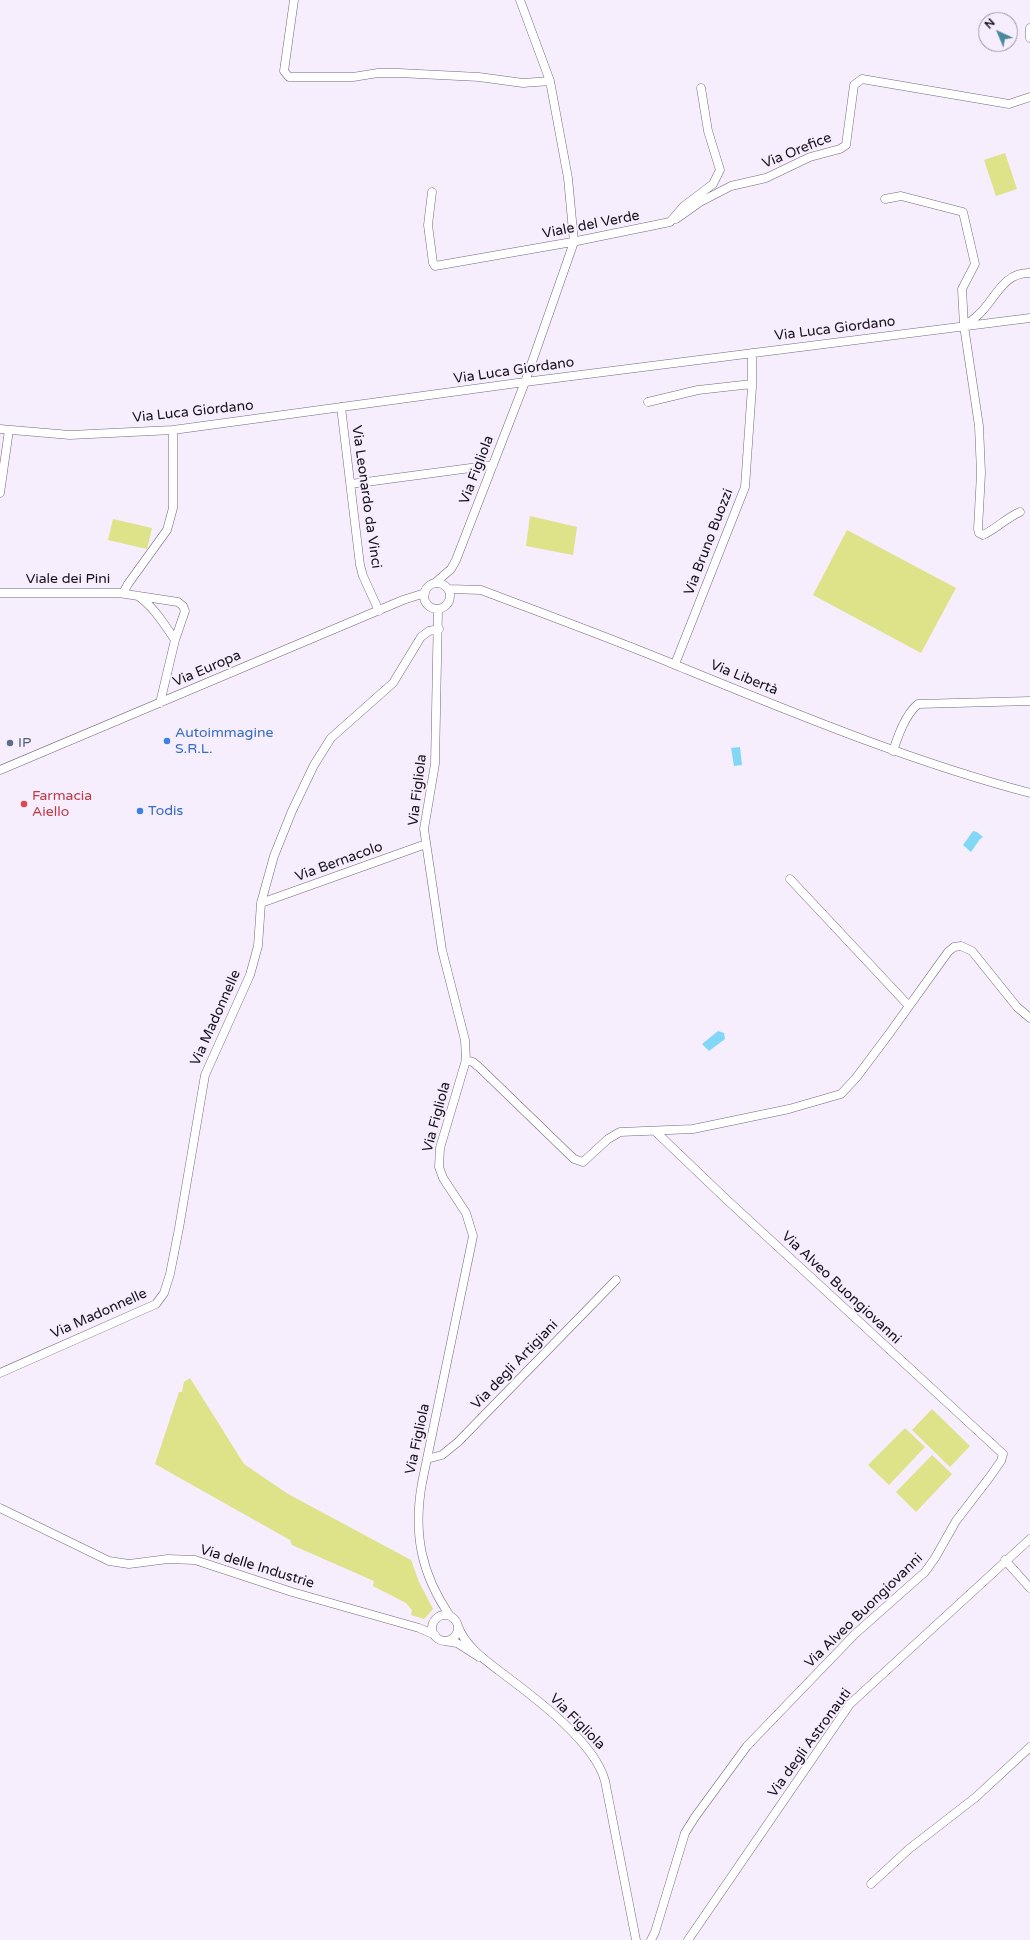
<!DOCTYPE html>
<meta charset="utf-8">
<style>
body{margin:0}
#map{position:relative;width:1030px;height:1940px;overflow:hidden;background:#f6edfd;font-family:"Varela Round",sans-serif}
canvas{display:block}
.north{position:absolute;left:978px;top:12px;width:40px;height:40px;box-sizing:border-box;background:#f6edfd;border:1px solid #9c95a1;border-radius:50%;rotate:316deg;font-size:11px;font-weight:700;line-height:16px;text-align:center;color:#141017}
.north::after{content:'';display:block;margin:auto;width:14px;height:18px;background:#48899b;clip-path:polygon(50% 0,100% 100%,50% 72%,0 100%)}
</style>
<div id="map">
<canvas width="1030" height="1940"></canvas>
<div class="north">N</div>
</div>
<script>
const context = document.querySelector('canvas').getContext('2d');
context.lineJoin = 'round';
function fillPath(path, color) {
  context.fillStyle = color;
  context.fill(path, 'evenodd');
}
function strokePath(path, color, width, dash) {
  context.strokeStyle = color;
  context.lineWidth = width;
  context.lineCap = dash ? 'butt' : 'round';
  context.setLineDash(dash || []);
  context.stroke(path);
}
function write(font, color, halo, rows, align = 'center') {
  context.font = font + ' "Varela Round",sans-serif';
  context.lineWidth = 4;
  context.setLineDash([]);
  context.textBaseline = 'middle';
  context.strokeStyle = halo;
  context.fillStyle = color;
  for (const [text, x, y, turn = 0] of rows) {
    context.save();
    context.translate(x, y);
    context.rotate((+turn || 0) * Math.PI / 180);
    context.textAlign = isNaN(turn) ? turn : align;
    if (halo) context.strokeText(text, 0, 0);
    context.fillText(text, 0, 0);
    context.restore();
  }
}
const green = new Path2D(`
 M1005 153 1017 189 996 196 984 160Z
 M530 516 577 527 573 555 526 546Z
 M113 519 152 528 147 549 108 540Z
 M847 530 956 588 921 653 813 595Z
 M190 1378 244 1464 288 1494 411 1560 419 1582 433 1609 424 1619 411 1615 412 1610 406 1603 373 1586 374 1581 292 1545 290 1540 155 1464 179 1392H182L184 1382Z
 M932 1409 970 1446 950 1467 912 1430Z
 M905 1428 925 1447 889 1485 868 1465Z
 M932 1455 952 1474 916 1512 896 1492Z`);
const water = new Path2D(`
 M740 747 742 765 734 766 731 748Z
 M973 831 977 832 983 837 980 839 971 852 963 845Z
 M718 1031 724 1033 725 1039 709 1051 702 1044Z`);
const minor = new Path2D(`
 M294 0 284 71 289 77H353L378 73H399L479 77 523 83 550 81
 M1030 28V38
 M432 192 428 225 433 263 435 266 572 242 670 222 684 206 713 184 720 170 708 131 701 88
 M885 199 901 196 963 212 975 264 962 289 964 326 979 426 981 473 978 529 979 533 983 535C996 529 1006 518 1020 512
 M676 219 700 202 731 186 766 178 810 157 840 149 846 145 854 85 862 79 1009 104 1030 97
 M964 325C969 323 973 320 977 316 995 301 1002 272 1030 273
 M648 402 698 390 752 384
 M341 407 360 565 363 576 379 611
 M0 429 70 435 173 430 525 382 1030 318
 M351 484 493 465
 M0 493 9 430
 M435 583 451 569 456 560 525 382 574 242 568 178 550 81 520 0
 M424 596a13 13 0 1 1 26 0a13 13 0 1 1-26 0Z
 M449 589 481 590C547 615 613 639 678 666 794 713 909 761 1030 793
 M0 593H119L178 602 183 606 185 611 175 640 160 703
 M123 593 128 584 167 530 173 508V430
 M138 596C154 607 164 624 175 640
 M438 609 435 764 424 829 442 950 465 1040 466 1060 440 1148 439 1167 443 1178 466 1213 473 1236 422 1483C413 1533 421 1574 450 1616
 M675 664 745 487 752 387V353
 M893 751C898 736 905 715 918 704L1030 701
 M0 770 403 600 425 593
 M790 879 909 1006
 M261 903 426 844
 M466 1060 473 1062 481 1069 574 1159 583 1162 608 1139 620 1132 693 1129 789 1109 841 1094 856 1078 889 1034 948 952 954 947 961 946 972 951 1017 1007 1030 1018
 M0 1373 156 1304 164 1293 170 1274 179 1228 205 1075 250 975 258 946 261 903 274 856 292 811 314 765 331 738 393 683 421 637 429 631 439 629
 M427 1459 442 1455 458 1442 616 1280
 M0 1508 109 1561 129 1564 168 1559 195 1560 292 1592 419 1628 435 1635
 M1005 1560 1030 1588
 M432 1628a13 13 0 1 1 26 0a13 13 0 1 1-26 0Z
 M458 1626C465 1647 489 1663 506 1676 538 1700 595 1743 605 1781L636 1940
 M445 1641 457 1643 479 1657
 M871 1884 909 1849 976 1797 1030 1747
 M651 1940 655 1932 685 1833 695 1817 747 1746 855 1634 925 1572 935 1558 956 1521 989 1478 1001 1461 1003 1454 726 1199 656 1132
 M688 1940 850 1704 1030 1539`);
const markers = [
 [167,741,4,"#3f7fe0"],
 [10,743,4,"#5c6f8a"],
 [24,804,4,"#e0444e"],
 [140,811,4,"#3f7fe0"]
];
const streetNames = [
 ["Via Orefice",797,151,-22],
 ["Viale del Verde",591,225,-11],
 ["Via Luca Giordano",835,329,-7],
 ["Via Luca Giordano",514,371,-8],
 ["Via Luca Giordano",193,412,-6],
 ["Via Figliola",477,470,-69],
 ["Via Leonardo da Vinci",366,497,82],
 ["Via Bruno Buozzi",709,542,-69],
 ["Viale dei Pini",68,579],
 ["Via Europa",207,669,-23],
 ["Via Libertà",744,678,22],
 ["Via Figliola",418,790,-83],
 ["Via Bernacolo",339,862,-20],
 ["Via Madonnelle",216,1018,-66],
 ["Via Figliola",437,1117,-75],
 ["Via Alveo Buongiovanni",841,1288,43],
 ["Via Madonnelle",99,1314,-24],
 ["Via degli Artigiani",515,1365,-46],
 ["Via Figliola",418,1439,-78],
 ["Via delle Industrie",257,1567,17],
 ["Via Alveo Buongiovanni",864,1611,-44],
 ["Via Figliola",577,1722,45],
 ["Via degli Astronauti",810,1743,-54]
];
const shopNames = [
 ["Autoimmagine",175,733],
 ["S.R.L.",175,749],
 ["Todis",148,811]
];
const serviceNames = [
 ["IP",18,743]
];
const healthNames = [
 ["Farmacia",32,796],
 ["Aiello",32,812]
];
fillPath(green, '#dee289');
fillPath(water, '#82d7f6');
strokePath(minor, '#74697b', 9);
strokePath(minor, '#fff', 8);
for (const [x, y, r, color] of markers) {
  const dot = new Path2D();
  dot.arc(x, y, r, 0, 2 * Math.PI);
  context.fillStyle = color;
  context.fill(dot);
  strokePath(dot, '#f6edfd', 1.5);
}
write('14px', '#141017', '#f6edfd', streetNames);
write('14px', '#366cbe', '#f6edfd', shopNames, 'left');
write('14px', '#4e5e75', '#f6edfd', serviceNames, 'left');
write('14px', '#be3a42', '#f6edfd', healthNames, 'left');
</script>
